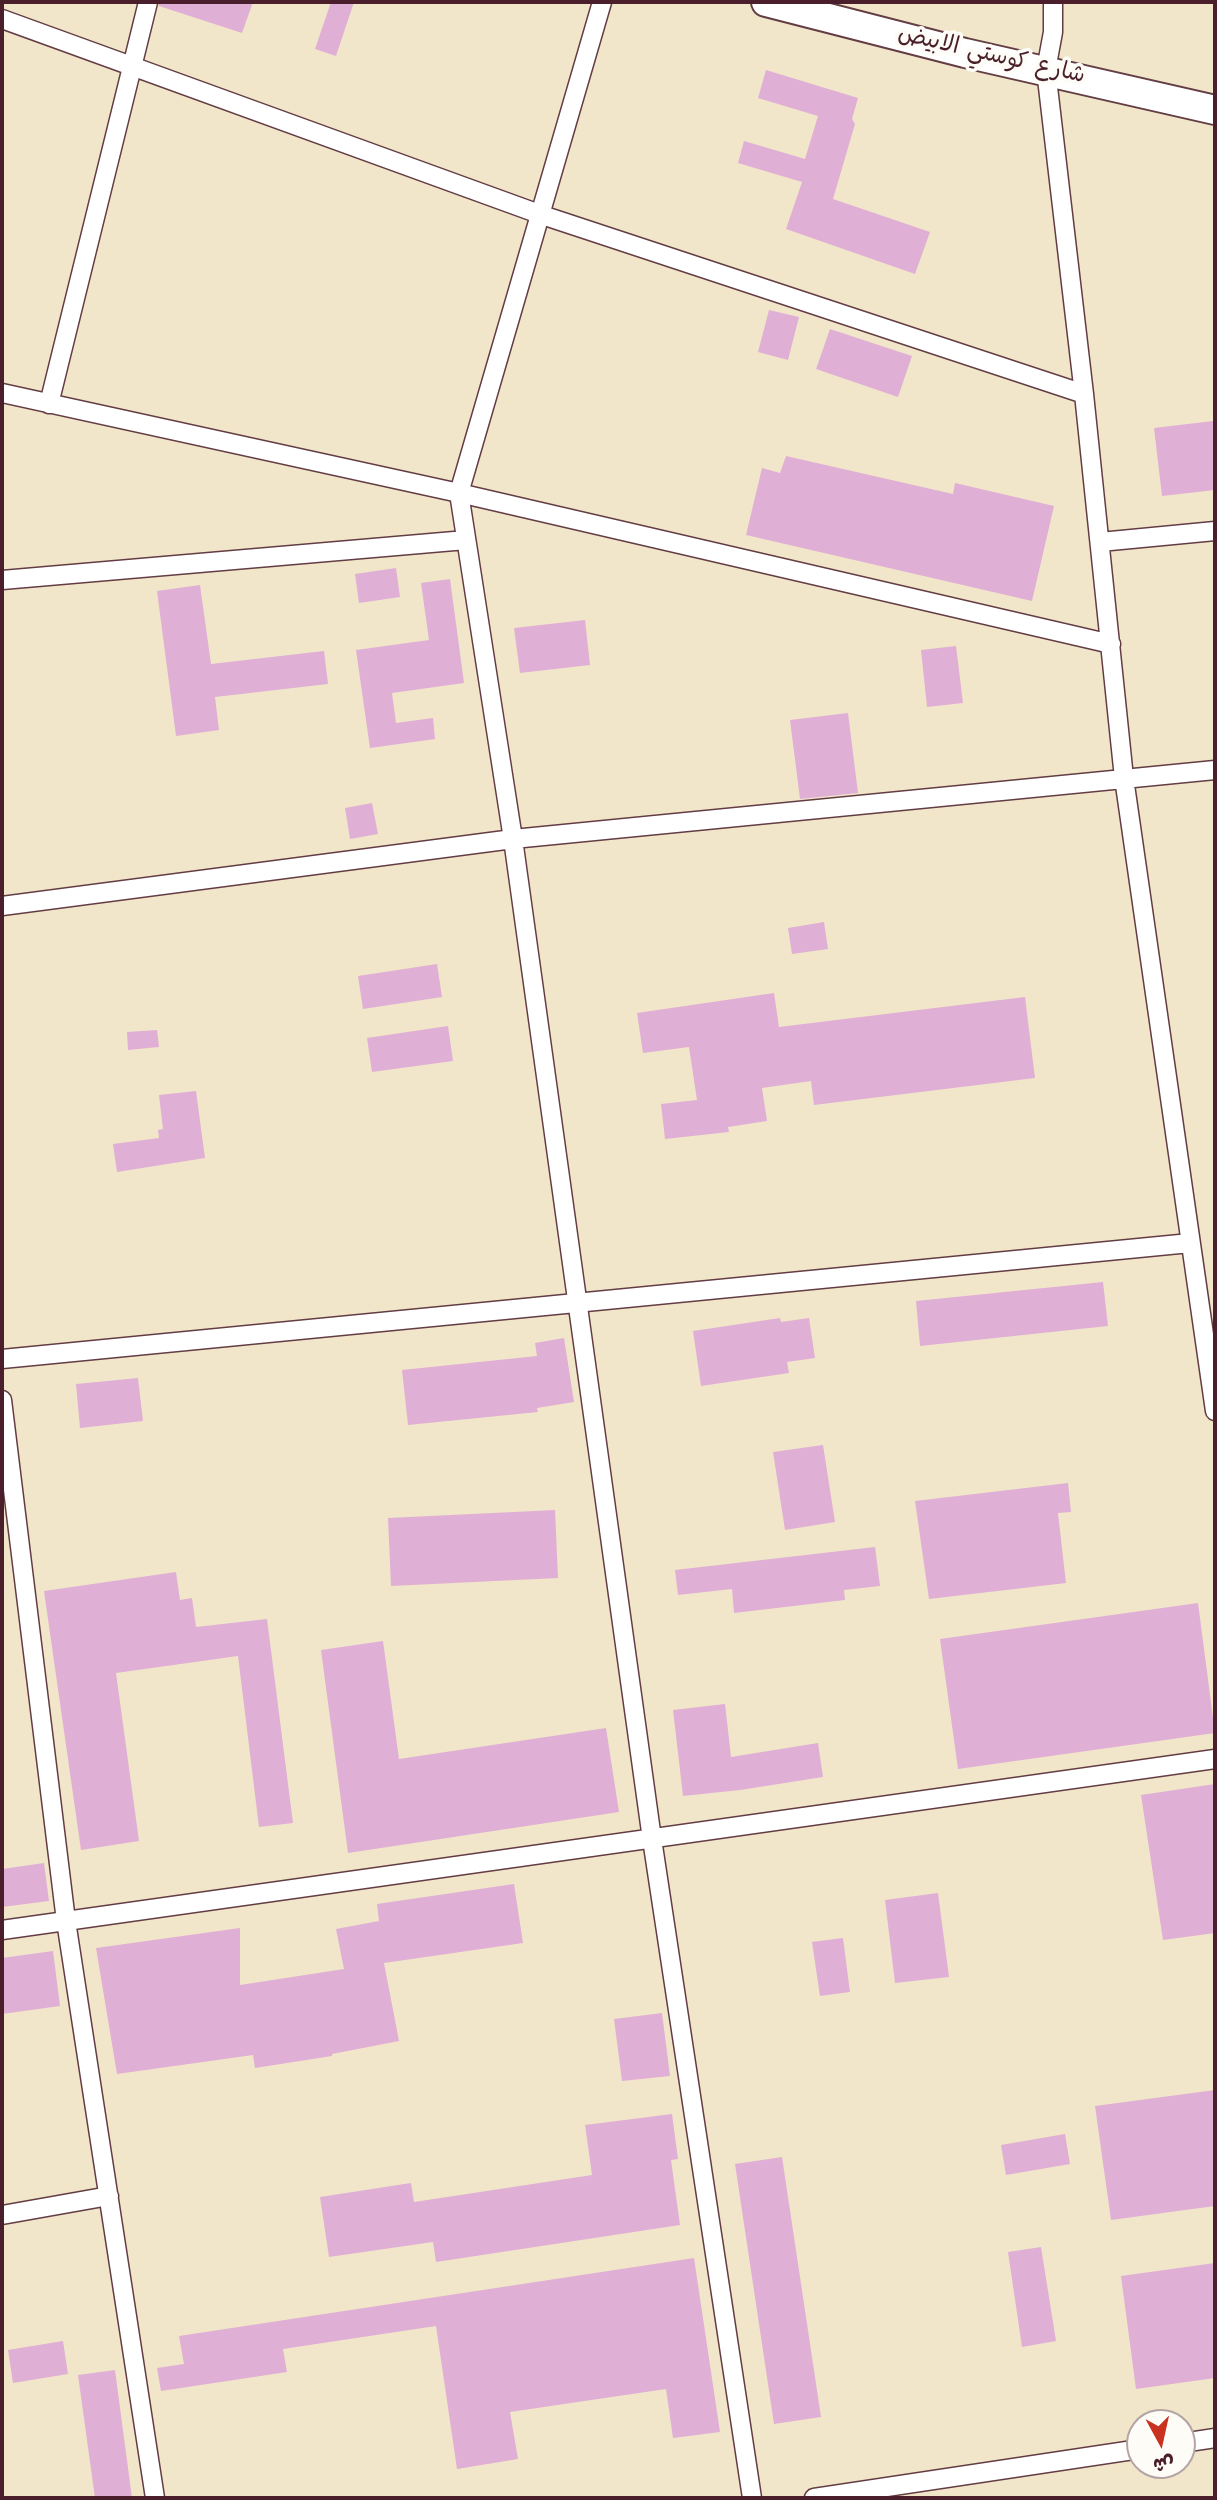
<!DOCTYPE html>
<meta charset="utf-8">
<style>
body{margin:0}
#map{position:relative;width:1217px;height:2500px;overflow:hidden;background:#f1e6ca;font-family:Kalam,"Playpen Sans Arabic",sans-serif}
canvas{display:block}
.frame{position:absolute;inset:0;border:4px solid #4a1f2b;pointer-events:none}
.north{position:absolute;left:1126px;top:2409px;width:70px;height:70px;box-sizing:border-box;background:#fdfcf7;border:2px solid #b5a4a5;border-radius:50%;rotate:172deg;font-size:19px;font-weight:700;line-height:28px;text-align:center;color:#4a1f2b}
.north::after{content:'';display:block;margin:auto;width:24px;height:32px;background:#c8321e;clip-path:polygon(50% 0,100% 100%,50% 72%,0 100%)}
</style>
<div id="map">
<canvas width="1217" height="2500"></canvas>
<div class="frame"></div>
<div class="north">ش</div>
</div>
<script>
const context = document.querySelector('canvas').getContext('2d');
context.lineJoin = 'round';
function fillPath(path, color) {
  context.fillStyle = color;
  context.fill(path, 'evenodd');
}
function strokePath(path, color, width, dash) {
  context.strokeStyle = color;
  context.lineWidth = width;
  context.lineCap = dash ? 'butt' : 'round';
  context.setLineDash(dash || []);
  context.stroke(path);
}
function write(font, color, halo, rows, align = 'center') {
  context.font = font + ' Kalam,"Playpen Sans Arabic",sans-serif';
  context.lineWidth = 7;
  context.setLineDash([]);
  context.textBaseline = 'middle';
  context.strokeStyle = halo;
  context.fillStyle = color;
  for (const [text, x, y, turn = 0] of rows) {
    context.save();
    context.translate(x, y);
    context.rotate((+turn || 0) * Math.PI / 180);
    context.textAlign = isNaN(turn) ? turn : align;
    if (halo) context.strokeText(text, 0, 0);
    context.fillText(text, 0, 0);
    context.restore();
  }
}
const building = new Path2D(`
 M159 2H253L242 33 159 6Z
 M331 2H354L336 56 315 49Z
 M766 70 858 98 852 119 855 124 833 199 930 232 915 274 786 229 802 182 738 163 744 141 805 159 818 116 758 98Z
 M769 310 799 317 788 360 758 352Z
 M830 329 912 356 898 397 816 369Z
 M1213 421 1215 490 1162 496 1154 428Z
 M786 456 953 494 955 483 1054 506 1032 601 746 535 762 468 780 473Z
 M396 568 400 597 359 603 355 574Z
 M450 579 464 683 392 693 396 723 433 718 435 739 370 748 356 650 429 640 421 583Z
 M200 585 211 664 324 651 328 684 215 697 219 730 176 736 157 591Z
 M585 620 590 665 520 673 514 628Z
 M956 646 963 703 927 707 921 650Z
 M848 713 858 793 800 799 790 720Z
 M372 803 378 834 350 839 345 808Z
 M824 922 828 949 792 954 788 928Z
 M437 964 442 997 363 1009 358 976Z
 M774 993 779 1027 1025 997 1035 1078 814 1105 811 1081 762 1088 767 1121 728 1127 729 1132 665 1139 661 1104 697 1100 689 1047 643 1053 637 1013Z
 M448 1026 453 1061 372 1072 367 1038Z
 M157 1030 159 1047 128 1050 127 1032Z
 M196 1091 205 1158 117 1172 113 1144 159 1138 158 1130 163 1129 159 1095Z
 M1103 1282 1108 1326 920 1346 916 1301Z
 M780 1318 781 1322 809 1318 815 1358 787 1362 789 1373 701 1386 693 1331Z
 M564 1338 574 1402 537 1408 538 1412 408 1425 402 1370 537 1356 535 1343Z
 M138 1378 143 1421 80 1428 76 1384Z
 M823 1445 835 1522 785 1530 773 1452Z
 M1068 1483 1071 1512 1058 1513 1066 1583 929 1599 915 1501Z
 M555 1510 558 1578 391 1586 388 1518Z
 M875 1547 880 1586 844 1590 845 1600 734 1613 732 1589 678 1595 675 1570Z
 M176 1572 180 1600 192 1598 196 1627 267 1619 293 1823 259 1827 238 1656 116 1673 139 1841 81 1850 44 1591Z
 M1198 1603 1215 1733 958 1769 940 1639Z
 M383 1641 399 1759 606 1728 619 1812 348 1853 321 1650Z
 M725 1704 731 1757 818 1743 823 1777 740 1790 683 1796 673 1710Z
 M1215 1784V1933L1163 1940 1141 1795Z
 M44 1863 49 1901 2 1907V1869Z
 M514 1884 523 1943 384 1963 399 2041 332 2054V2056L255 2068 253 2055 117 2074 96 1948 240 1928V1985L344 1969 336 1929 379 1921 377 1904Z
 M938 1893 949 1977 895 1983 885 1900Z
 M843 1938 850 1992 820 1996 812 1942Z
 M53 1951 60 2006 2 2014V1958Z
 M662 2013 670 2076 622 2081 614 2019Z
 M1215 2090V2206L1111 2220 1095 2106Z
 M672 2114 678 2159 671 2160 680 2225 436 2262 433 2242 329 2257 320 2197 411 2183 414 2202 592 2175 585 2125Z
 M1065 2134 1070 2164 1006 2175 1001 2145Z
 M782 2157 821 2417 774 2424 735 2164Z
 M1041 2247 1056 2341 1022 2347 1008 2252Z
 M694 2258 720 2432 673 2438 666 2389 510 2412 518 2459 457 2469 436 2326 283 2349 287 2372 161 2391 157 2368 184 2364 179 2336Z
 M1215 2263V2378L1136 2389 1121 2276Z
 M63 2341 68 2374 13 2383 8 2350Z
 M115 2370 132 2498H95L78 2375Z`);
const minor = new Path2D(`
 M602 2 459 493 513 839 652 1839 752 2498
 M1053 2V32L1046 70 1084 394 1124 778 1215 1411
 M2 19 542 215 1084 394
 M2 393 459 493 1111 644
 M49 404 148 2
 M1100 542 1215 531
 M2 580 466 540
 M2 906 513 839 1215 770
 M2 1359 1190 1243
 M2 1400 66 1921 155 2498
 M2 1930 1215 1759
 M2 2215 109 2196
 M1182 2443 1215 2438
 M814 2498 1140 2449`);
const trunk = new Path2D(`
 M766 2 965 53 1215 110`);
const streetNames = [
 ["شارع كوستي الابيض",991,57,13]
];
fillPath(building, '#e0afd5');
strokePath(minor, '#633d43', 21);
strokePath(trunk, '#633d43', 32);
strokePath(minor, '#fff', 18);
strokePath(trunk, '#fff', 28);
write('23px', '#4a1f2b', '#fdfcf7', streetNames);
</script>
